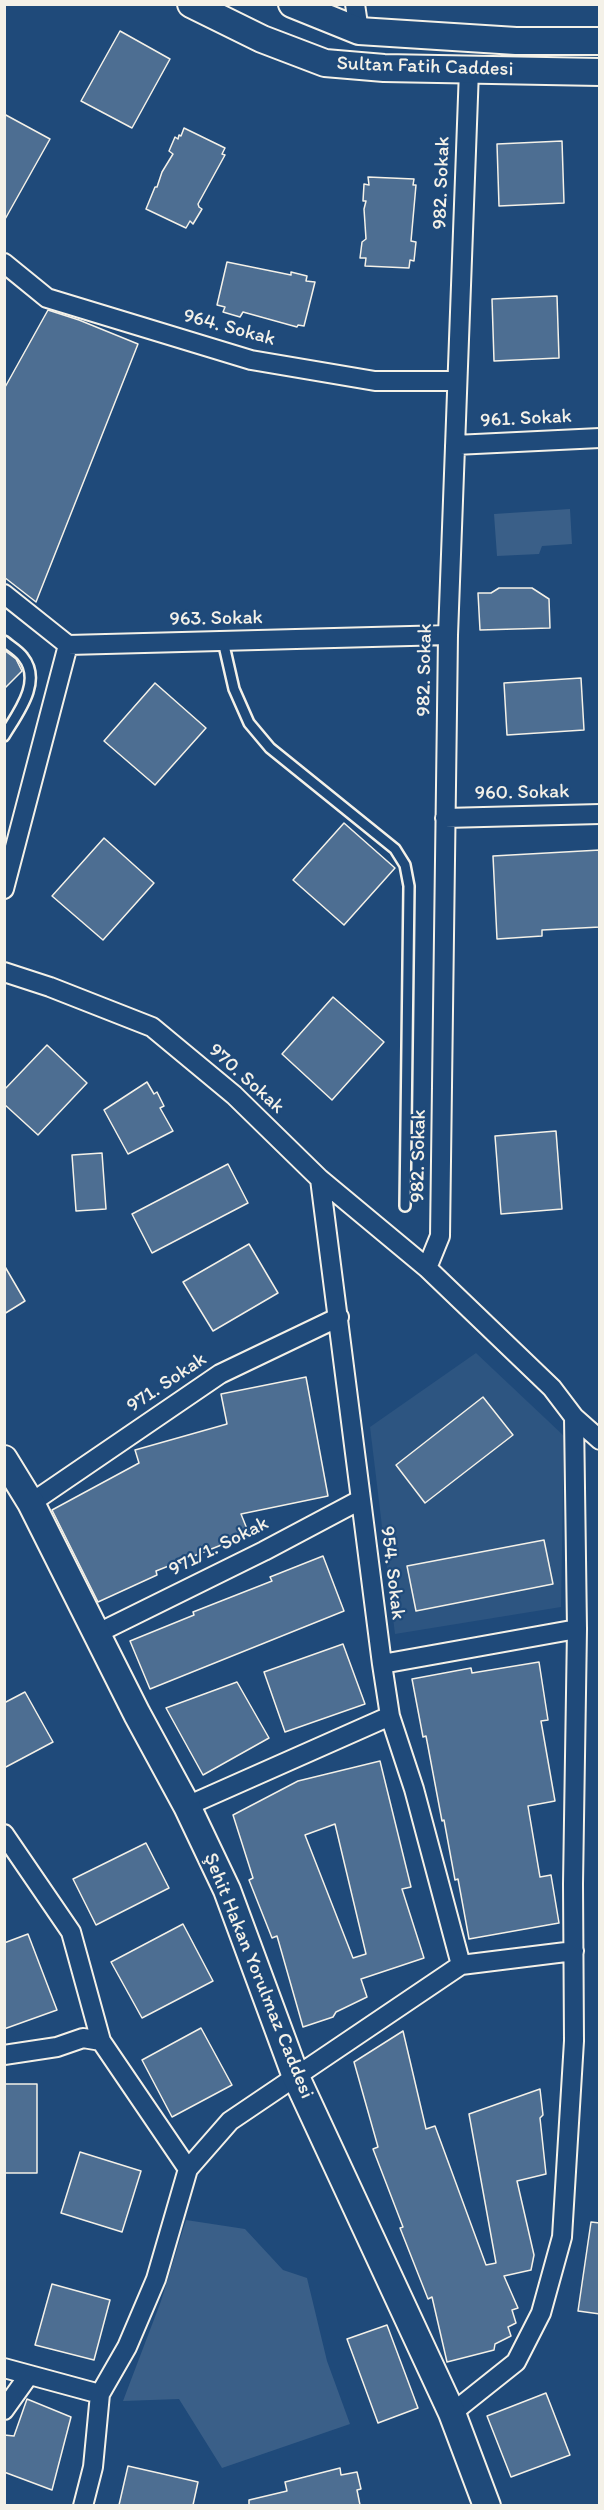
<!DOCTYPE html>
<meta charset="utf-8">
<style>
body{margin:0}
#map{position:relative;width:604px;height:2510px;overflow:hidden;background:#1f4a7a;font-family:Itim,sans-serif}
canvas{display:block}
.frame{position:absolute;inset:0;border:6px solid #f4f1e8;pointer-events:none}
</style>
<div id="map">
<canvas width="604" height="2510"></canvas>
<div class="frame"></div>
</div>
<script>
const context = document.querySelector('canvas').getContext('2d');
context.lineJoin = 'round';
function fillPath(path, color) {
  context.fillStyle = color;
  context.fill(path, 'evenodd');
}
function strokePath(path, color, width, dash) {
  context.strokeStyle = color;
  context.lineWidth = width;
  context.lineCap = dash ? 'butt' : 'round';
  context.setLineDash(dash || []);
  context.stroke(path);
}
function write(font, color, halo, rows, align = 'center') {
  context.font = font + ' Itim,sans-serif';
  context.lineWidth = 4.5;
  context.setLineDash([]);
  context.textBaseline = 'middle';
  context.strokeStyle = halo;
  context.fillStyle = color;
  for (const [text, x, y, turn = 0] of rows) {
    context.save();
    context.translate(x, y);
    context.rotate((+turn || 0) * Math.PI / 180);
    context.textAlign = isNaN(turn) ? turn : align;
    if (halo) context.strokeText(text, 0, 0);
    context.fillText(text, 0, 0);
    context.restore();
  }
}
const built = new Path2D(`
 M476 1353 564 1436 561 1607 395 1634 370 1427Z`);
const green = new Path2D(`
 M570 509 572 544 542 546 539 554 497 556 494 514Z
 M186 2220 245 2229 283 2270 307 2278 327 2361 350 2424 222 2468 179 2399 123 2401 161 2301Z`);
const building = new Path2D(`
 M120 31 170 59 132 128 81 101Z
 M4 114 50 139 4 221Z
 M184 128 225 148 222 154 225 155 198 204 199 207 202 209 193 224 190 221 186 228 146 209 155 187H157L162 172 173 154 169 151 175 137 178 139 179 135 181 136Z
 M562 141 564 203 499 206 497 144Z
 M368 177 414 179 413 185H416L411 241 416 242 414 261 410 260 409 268 365 266 366 258H360L362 242 366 239 364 209 366 201H363L364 184 369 185Z
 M227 262 291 275V272L307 276 306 281 315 282 304 326 298 325 297 327 243 312 240 317 223 312 225 307 217 305Z
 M557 296 559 358 494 361 492 299Z
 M48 310 79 320 138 344 36 602 4 577V389Z
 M499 588H532L549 599 550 628 480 630 478 593H491Z
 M4 650 16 659 22 671 4 689Z
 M581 678 584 730 507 735 504 683Z
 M155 683 206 728 155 785 104 741Z
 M344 823 395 868 344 925 293 880Z
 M104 838 154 883 103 940 52 896Z
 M600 850V927L542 930V936L497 939 493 856Z
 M333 997 384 1042 332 1100 282 1054Z
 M47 1045 87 1083 38 1135 4 1104V1090Z
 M147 1082 154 1094 157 1092 164 1106 160 1108 173 1131 128 1154 104 1110Z
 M556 1131 562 1209 501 1214 495 1136Z
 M102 1153 106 1209 76 1211 72 1155Z
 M228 1164 248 1203 152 1253 132 1214Z
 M249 1244 278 1293 213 1331 183 1282Z
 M4 1265 25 1301 4 1314Z
 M306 1377 328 1496 241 1514 249 1534 156 1571 157 1575 98 1602 52 1510 139 1463 135 1450 227 1424 221 1394Z
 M483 1397 513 1435 425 1503 396 1465Z
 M544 1540 553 1584 416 1611 407 1566Z
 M323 1556 344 1611 150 1689 130 1641 194 1615 193 1612 272 1581 270 1577Z
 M343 1644 365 1704 285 1732 264 1672Z
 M539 1662 548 1720 541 1721 555 1801 528 1806 540 1877 551 1875 559 1923 469 1939 458 1879 455 1880 444 1820 442 1821 426 1736 423 1737 412 1679 471 1668 472 1673Z
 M237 1682 269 1738 203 1775 166 1708Z
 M25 1692 53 1742 4 1768V1703Z
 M380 1761 411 1887 402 1889 424 1958 361 1979 367 1997 336 2012 333 2017 303 2027 277 1936 272 1938 249 1880 253 1878 233 1815 298 1781ZM335 1824 366 1954 353 1958 305 1835Z
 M146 1843 169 1888 96 1925 73 1879Z
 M183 1924 213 1981 142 2018 111 1962Z
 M28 1934 57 2010 4 2029V1943Z
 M201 2028 232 2085 172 2117 142 2060Z
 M403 2031 426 2129 435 2126 486 2265 496 2263 469 2114 540 2089 543 2115 540 2118 546 2174 517 2181 534 2255 531 2270 504 2276 518 2308 512 2310 516 2323 508 2327 511 2336 495 2344 494 2350 447 2362 432 2297 428 2299 400 2228 403 2227 373 2149 378 2147 354 2062Z
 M4 2084H37V2173H4Z
 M80 2152 141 2171 122 2232 61 2213Z
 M591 2222 600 2223V2314L578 2311Z
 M52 2284 110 2300 94 2360 35 2345Z
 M387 2325 418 2408 378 2423 347 2339Z
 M546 2393 570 2455 511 2477 487 2416Z
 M27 2399 71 2417 52 2490 4 2472V2435L14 2436Z
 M128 2466 198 2482 193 2505H119Z
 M340 2468 341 2475 357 2472 361 2489 357 2490 360 2505H249V2500L287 2491 285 2482Z`);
const lane = new Path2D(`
 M4 641C10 646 19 651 23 657 43 682 17 714 4 736
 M223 641 234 689 249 723 270 748 395 849 405 865 409 886 405 1206`);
const street = new Path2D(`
 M355 4 359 31
 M4 263 47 298 251 360 375 381H457
 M455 445 600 438
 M4 594 68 645 448 635
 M445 818 600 814
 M4 889 68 645
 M4 972 50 987 152 1027 234 1095 320 1179 427 1268 552 1388 574 1417 600 1440
 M320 1179 382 1664 390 1716 414 1789 461 1965
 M427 1268 440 1236 448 635 469 70
 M31 1503 220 1374 339 1317
 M98 1633 264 1551 360 1500
 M382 1664 577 1629
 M187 1806 390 1716
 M4 1834 71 1932 101 2041
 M4 2055 57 2047 83 2038 101 2041 188 2169 230 2121 461 1965 574 1951
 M4 2368 100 2394
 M4 2410 29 2375
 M452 2413 516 2362 541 2313 562 2237 574 2041 573 1884 577 1629 574 1417
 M83 2506 93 2467 100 2394 127 2347 156 2279 188 2169`);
const secondary = new Path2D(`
 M191 4 262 39 325 63 384 68 600 72
 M292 4 359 31 516 41H600
 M4 1459 31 1503 137 1714 187 1806 227 1890 296 2077 452 2413 487 2506`);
const streetNames = [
 ["Sultan Fatih Caddesi",425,67,2],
 ["982. Sokak",442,183,-88],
 ["964. Sokak",229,328,15],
 ["961. Sokak",526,419,-3],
 ["963. Sokak",216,619,-1],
 ["982. Sokak",425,670,-89],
 ["960. Sokak",522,793,-1],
 ["970. Sokak",246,1079,42],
 ["982. Sokak",419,1156,-89],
 ["971. Sokak",167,1383,-34],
 ["971/1. Sokak",219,1547,-27],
 ["954. Sokak",392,1573,83],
 ["Şehit Hakan Yorulmaz Caddesi",258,1976,68]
];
fillPath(built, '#2d5581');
fillPath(green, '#3a5f88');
fillPath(building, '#4d6e92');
strokePath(building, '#f4f1e8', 1.5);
strokePath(lane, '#f4f1e8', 14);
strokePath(street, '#f4f1e8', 22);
strokePath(secondary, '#f4f1e8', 30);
strokePath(lane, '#1f4a7a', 9);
strokePath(street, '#1f4a7a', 18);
strokePath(secondary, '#1f4a7a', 26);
write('20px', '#f4f1e8', '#1f4a7a', streetNames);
</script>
